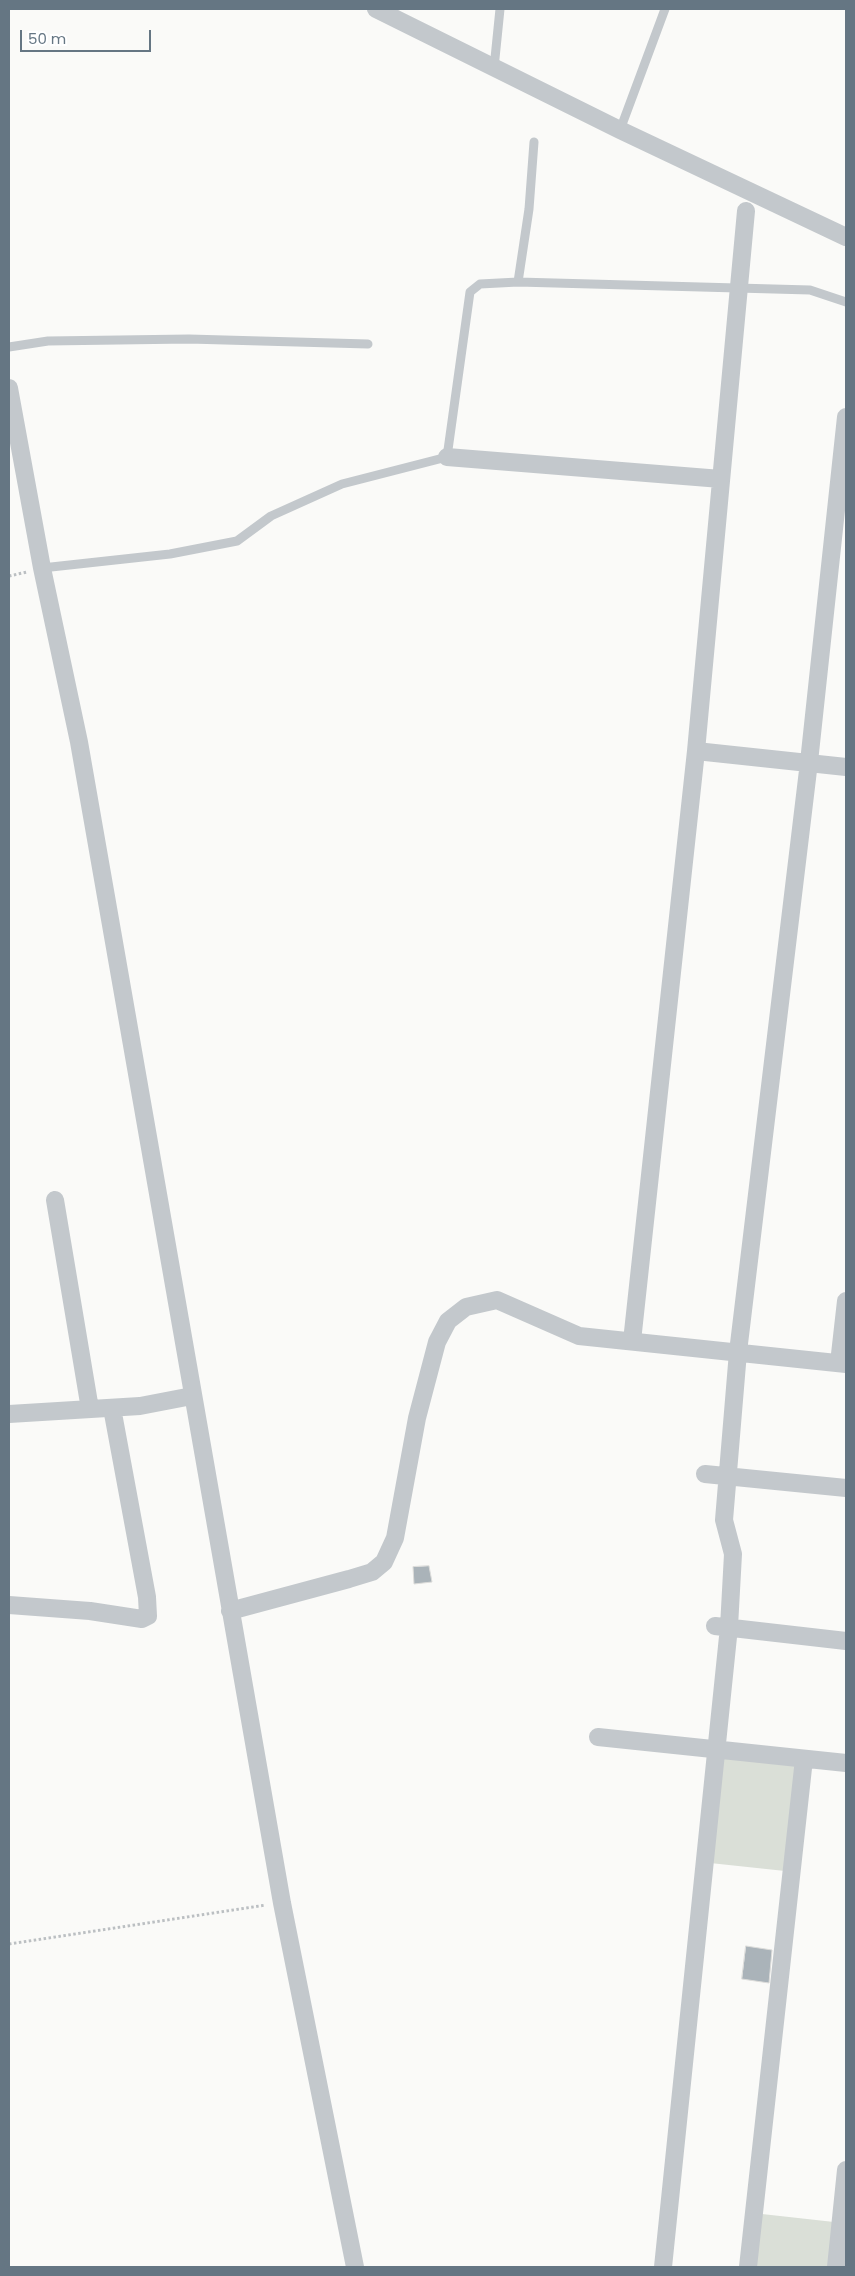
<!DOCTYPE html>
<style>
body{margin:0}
#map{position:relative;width:855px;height:2276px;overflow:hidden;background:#fafaf8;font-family:Poppins,sans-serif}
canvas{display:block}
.frame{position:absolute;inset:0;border:10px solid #657683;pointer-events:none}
.scale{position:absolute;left:20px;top:30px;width:131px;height:22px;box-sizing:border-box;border:2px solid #657683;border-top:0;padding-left:6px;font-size:15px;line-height:18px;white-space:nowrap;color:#657683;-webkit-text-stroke:4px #fff;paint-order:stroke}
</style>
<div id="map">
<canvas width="855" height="2276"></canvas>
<div class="frame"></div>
<div class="scale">50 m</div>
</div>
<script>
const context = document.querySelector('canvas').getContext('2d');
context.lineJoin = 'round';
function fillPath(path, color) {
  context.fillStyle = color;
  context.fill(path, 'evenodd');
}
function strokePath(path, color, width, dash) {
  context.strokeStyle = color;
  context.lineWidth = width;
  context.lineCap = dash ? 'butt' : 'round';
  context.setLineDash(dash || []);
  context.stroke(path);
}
const green = new Path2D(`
 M721 1757 796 1765 785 1871 710 1863Z
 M762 2214 834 2222 829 2267H756Z`);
const building = new Path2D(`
 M429 1566 432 1582 414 1584 413 1567Z
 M746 1946 772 1950 769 1983 742 1979Z`);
const path = new Path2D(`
 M9 576 27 572
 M9 1944 266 1905`);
const lane = new Path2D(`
 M494 68 500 9
 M620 130 665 9
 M518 282 529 209 534 142
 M9 347 48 341 189 339 368 344
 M42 568 170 554 237 541 271 516 342 484 447 457 470 292 480 284 518 282 810 290 846 302`);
const street = new Path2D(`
 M376 9 620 130 846 237
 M9 388 42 568 79 742 282 1903 355 2267
 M447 457 721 479
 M696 751 846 767
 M55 1200 90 1409
 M632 1341 696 751 746 211
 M839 1363 846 1301
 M9 1414 140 1406 192 1396
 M705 1474 846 1488
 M9 1605 90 1611 142 1619 148 1616 147 1597 112 1408
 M230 1611 349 1579 372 1572 384 1562 395 1538 417 1418 437 1342 448 1321 466 1307 497 1300 579 1336 846 1364
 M715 1626 846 1641
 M598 1737 846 1763
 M663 2267 729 1627 733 1554 724 1520 738 1352 809 762 846 417
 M748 2267 804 1759
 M836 2267 846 2170`);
fillPath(green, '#dadfd7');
fillPath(building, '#aab3b9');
strokePath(building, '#dcdcda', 1);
strokePath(path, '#bbbfc2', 3, [2.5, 2.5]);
strokePath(lane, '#c3c8cc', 9);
strokePath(street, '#c3c8cc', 18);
</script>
